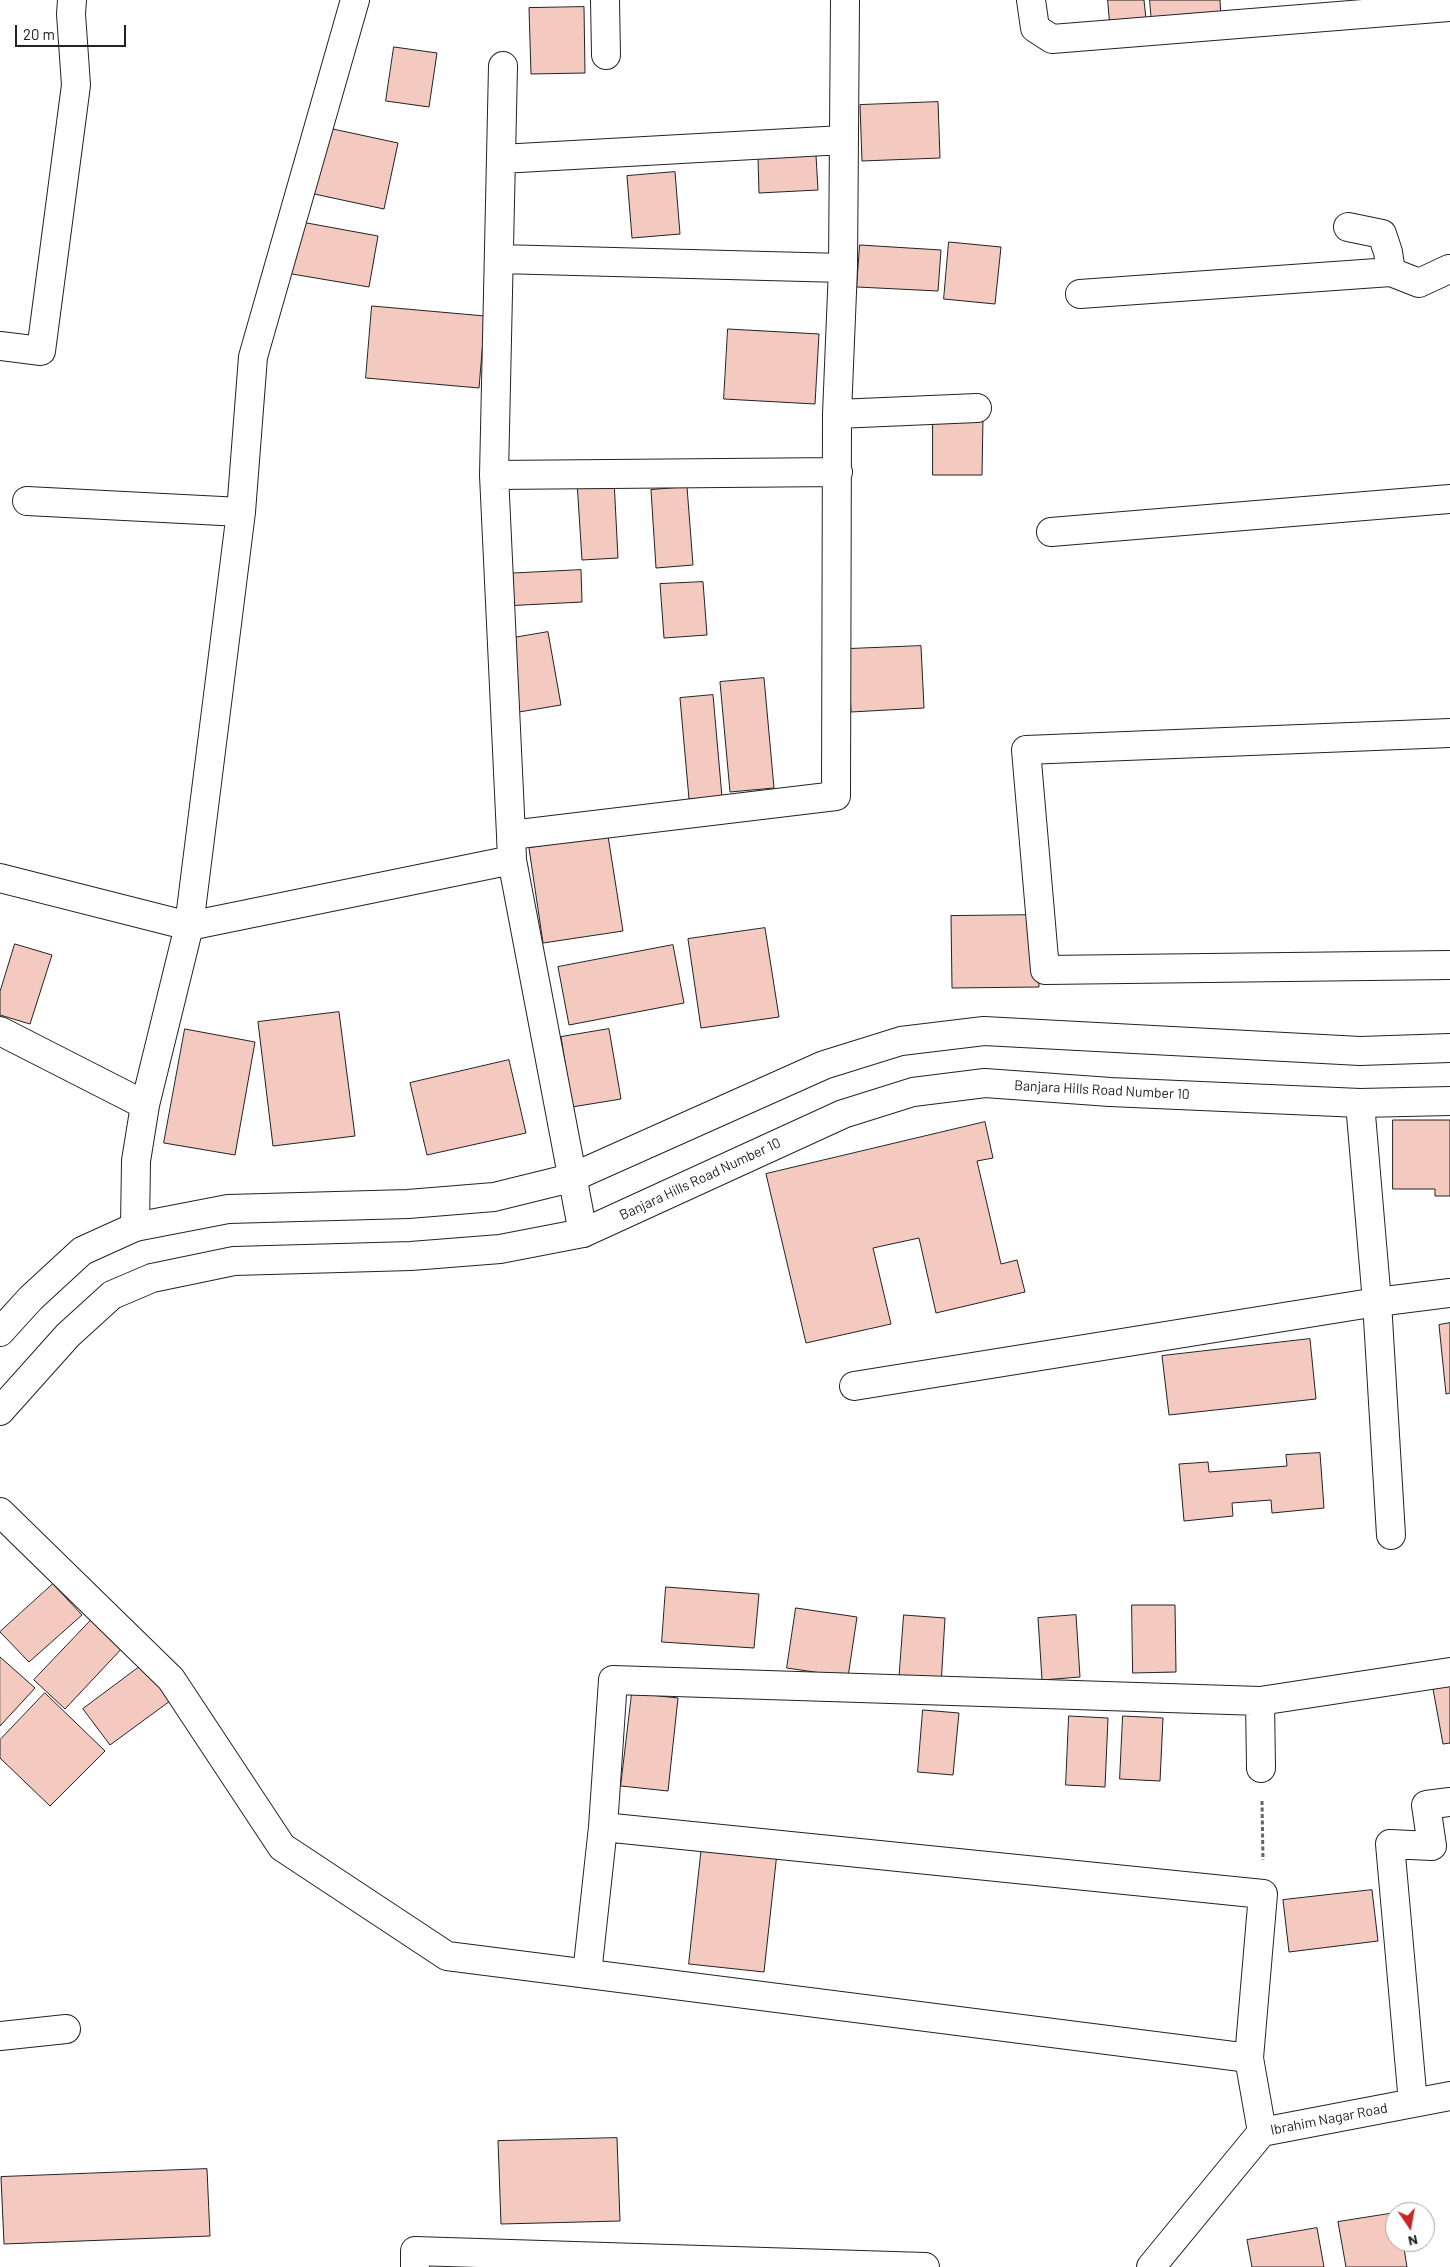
<!DOCTYPE html>
<style>
body{margin:0}
#map{position:relative;width:1450px;height:2267px;overflow:hidden;background:#fff;font-family:Barlow,sans-serif}
canvas{display:block}
.north{position:absolute;left:1385px;top:2202px;width:50px;height:50px;box-sizing:border-box;background:#fff;border:1px solid #a7a7a7;border-radius:50%;rotate:168deg;font-size:14px;font-weight:700;line-height:20px;text-align:center;color:#222}
.north::after{content:'';display:block;margin:auto;width:18px;height:22px;background:#c62828;clip-path:polygon(50% 0,100% 100%,50% 72%,0 100%)}
.scale{position:absolute;left:15px;top:25px;width:111px;height:22px;box-sizing:border-box;border:2px solid #222;border-top:0;padding-left:6px;font-size:15px;line-height:18px;white-space:nowrap;color:#222;-webkit-text-stroke:4px #fff;paint-order:stroke}
</style>
<div id="map">
<canvas width="1450" height="2267"></canvas>
<div class="north">N</div>
<div class="scale">20 m</div>
</div>
<script>
const context = document.querySelector('canvas').getContext('2d');
context.lineJoin = 'round';
function fillPath(path, color) {
  context.fillStyle = color;
  context.fill(path, 'evenodd');
}
function strokePath(path, color, width, dash) {
  context.strokeStyle = color;
  context.lineWidth = width;
  context.lineCap = dash ? 'butt' : 'round';
  context.setLineDash(dash || []);
  context.stroke(path);
}
function write(font, color, halo, rows, align = 'center') {
  context.font = font + ' Barlow,sans-serif';
  context.lineWidth = 4;
  context.setLineDash([]);
  context.textBaseline = 'middle';
  context.strokeStyle = halo;
  context.fillStyle = color;
  for (const [text, x, y, turn = 0] of rows) {
    context.save();
    context.translate(x, y);
    context.rotate((+turn || 0) * Math.PI / 180);
    context.textAlign = isNaN(turn) ? turn : align;
    if (halo) context.strokeText(text, 0, 0);
    context.fillText(text, 0, 0);
    context.restore();
  }
}
const building = new Path2D(`
 M1108 0H1144L1146 19 1110 23Z
 M1150 0H1220L1221 18 1152 24Z
 M584 7 585 73 531 74 529 8Z
 M394 47 437 53 429 107 386 101Z
 M938 102 940 158 862 161 860 105Z
 M319 126 398 143 384 209 305 192Z
 M816 155 818 190 759 193 758 158Z
 M675 172 680 234 632 238 627 176Z
 M296 221 378 236 369 287 286 273Z
 M949 242 1001 247 995 304 944 299Z
 M860 245 941 250 938 291 857 287Z
 M372 306 485 316 479 388 366 378Z
 M728 329 819 334 815 404 724 399Z
 M933 418H983L982 475H933Z
 M614 480 618 558 582 560 577 482Z
 M687 487 693 565 656 568 651 490Z
 M581 570 582 602 503 606 502 574Z
 M703 582 707 635 664 638 660 584Z
 M548 632 561 705 519 712 507 639Z
 M921 646 924 708 851 712 848 649Z
 M764 678 774 788 730 792 720 682Z
 M713 695 722 797 689 799 680 698Z
 M608 836 623 931 543 943 529 848Z
 M1038 915 1039 987 952 988 951 916Z
 M765 928 779 1017 701 1028 688 939Z
 M15 944 52 955 30 1024 0 1015V992Z
 M673 945 684 1003 569 1025 558 967Z
 M339 1012 355 1136 273 1146 258 1022Z
 M185 1029 255 1042 235 1155 164 1143Z
 M609 1029 621 1099 572 1107 561 1037Z
 M509 1060 526 1133 427 1155 410 1083Z
 M1393 1120H1450V1196H1435V1189H1393Z
 M985 1122 993 1158 977 1161 1001 1264 1017 1260 1025 1292 936 1313 919 1238 873 1248 891 1324 806 1343 766 1174Z
 M1450 1323V1393L1446 1394 1439 1325Z
 M1310 1339 1316 1399 1169 1415 1162 1356Z
 M1320 1453 1324 1508 1272 1513 1271 1500 1232 1503 1233 1516 1184 1521 1179 1464 1208 1462 1209 1472 1287 1466 1286 1455Z
 M53 1584 82 1615 29 1662 0 1632Z
 M666 1587 759 1594 754 1648 662 1642Z
 M1132 1605H1175L1176 1672 1133 1673Z
 M796 1608 857 1617 848 1677 787 1668Z
 M96 1615 126 1644 65 1709 34 1680Z
 M904 1615 945 1618 941 1685 899 1682Z
 M1076 1615 1080 1677 1042 1680 1038 1618Z
 M0 1657 35 1688 0 1726Z
 M142 1665 170 1701 110 1745 83 1709Z
 M1450 1685V1743L1443 1744 1433 1689Z
 M45 1693 105 1751 50 1806 0 1758V1740Z
 M632 1693 678 1698 668 1791 621 1786Z
 M923 1710 959 1713 953 1775 918 1772Z
 M1069 1716 1108 1718 1105 1787 1066 1785Z
 M1123 1716 1163 1718 1160 1781 1120 1779Z
 M702 1845 777 1853 764 1972 689 1964Z
 M1372 1890 1378 1941 1289 1952 1283 1900Z
 M617 2138 620 2221 501 2224 498 2141Z
 M207 2169 210 2236 4 2244 1 2177Z
 M1395 2213V2242H1403L1407 2267H1346L1338 2222Z
 M1317 2228 1324 2267H1252L1247 2240Z`);
const path = new Path2D(`
 M1262 1801 1263 1860`);
const minor = new Path2D(`
 M605 0 606 55
 M1031 0 1035 28 1052 39 1450 7
 M503 66 494 475 511 835 512 860 583 1233
 M501 159 843 140
 M1348 227 1382 234 1388 252 1391 272 1419 283 1449 269
 M499 259 843 268
 M1080 294 1391 272
 M0 346 41 351 76 85 71 14 72 0
 M837 414 977 408
 M494 475 838 472
 M27 501 241 512
 M1051 532 1450 499
 M1450 733 1026 750 1045 970 1450 965
 M511 835 836 796 837 414 843 268 845 0
 M0 878 189 926 512 860
 M0 1031 145 1105
 M1360 1103 1377 1302 1391 1535
 M135 1227 136 1161 145 1105 189 926 241 512 253 357 355 0
 M854 1386 1377 1302 1450 1293
 M0 1512 171 1679 282 1847 447 1956 1249 2058
 M1260 1701 1261 1768
 M603 1827 1263 1894 1249 2058 1262 2132
 M587 1974 603 1827 613 1680 1260 1701 1450 1672
 M0 2036 66 2029
 M1413 2103 1390 1844 1432 1846 1426 1805 1450 1802
 M415 2267V2251L925 2267
 M1151 2267 1262 2132 1450 2096`);
const major = new Path2D(`
 M0 1332 31 1298 82 1251 135 1227 228 1209 408 1204 494 1197 571 1178 824 1065 901 1041 984 1031 1360 1051 1450 1048
 M0 1411 68 1335 112 1295 152 1278 234 1261 411 1256 500 1249 583 1233 843 1114 913 1092 985 1083 1110 1092 1360 1103 1450 1101`);
const streetNames = [
 ["Banjara Hills Road Number 10",1102,1090,3],
 ["Banjara Hills Road Number 10",700,1179,-25],
 ["Ibrahim Nagar Road",1329,2119,-11]
];
fillPath(building, '#f3c9c0');
strokePath(building, '#222', 1);
strokePath(minor, '#222', 30);
strokePath(major, '#222', 30);
strokePath(path, '#646464', 3, [4, 2.5]);
strokePath(minor, '#fff', 28);
strokePath(major, '#fff', 28);
write('14px', '#222', '#fff', streetNames);
</script>
